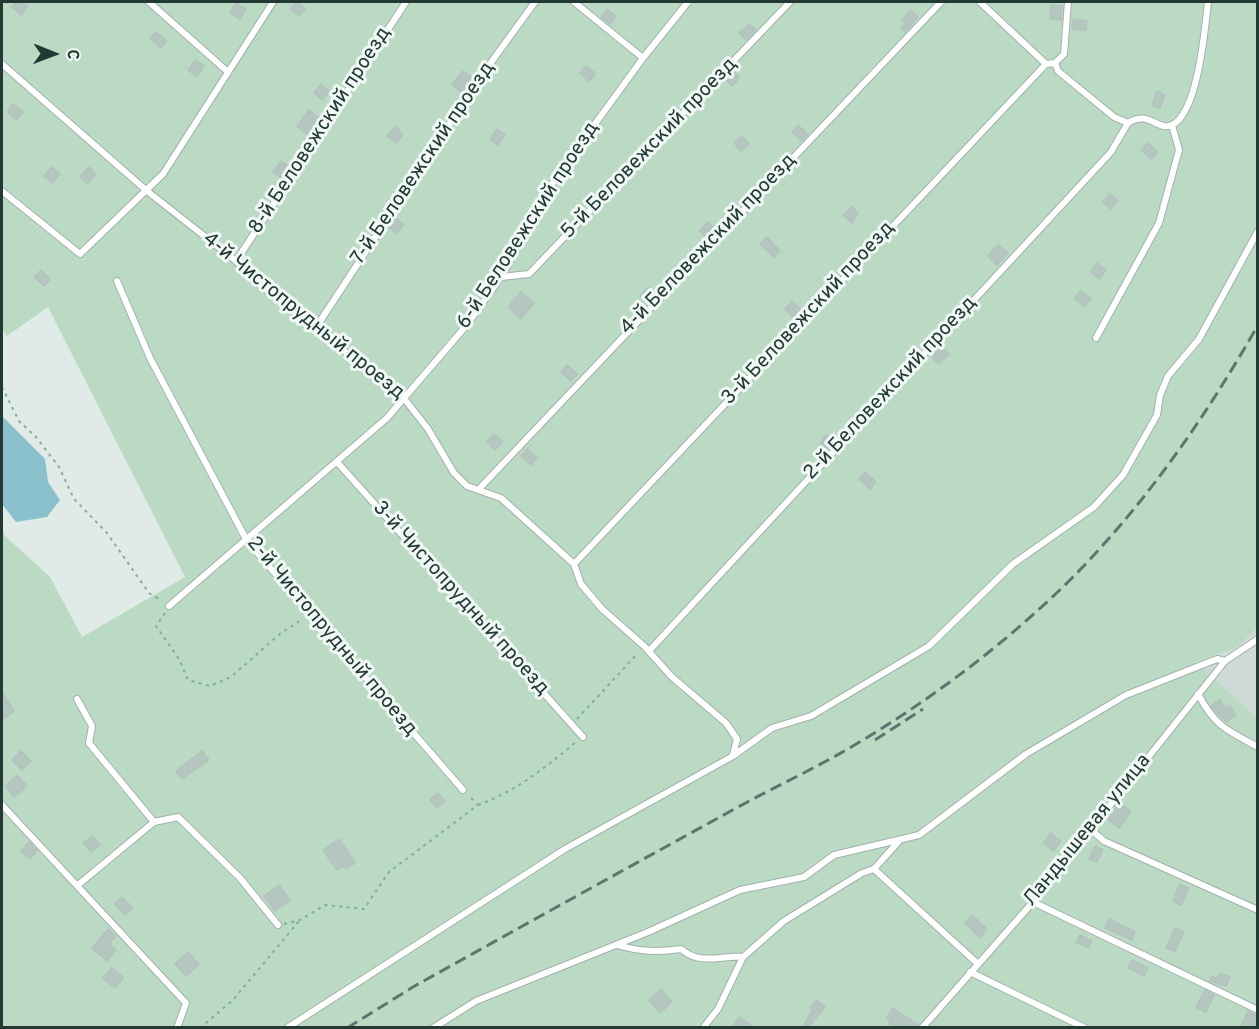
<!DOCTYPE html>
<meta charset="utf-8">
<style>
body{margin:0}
#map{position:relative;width:1259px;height:1029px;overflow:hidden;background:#e0eae6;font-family:Overpass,sans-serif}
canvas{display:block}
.frame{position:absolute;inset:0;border:3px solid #223934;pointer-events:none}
.north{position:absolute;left:24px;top:24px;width:60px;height:60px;-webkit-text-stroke:4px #f0f7f4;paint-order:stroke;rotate:91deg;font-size:16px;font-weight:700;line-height:24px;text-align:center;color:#223934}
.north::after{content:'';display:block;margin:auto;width:21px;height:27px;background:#223934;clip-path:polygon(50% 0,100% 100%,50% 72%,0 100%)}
</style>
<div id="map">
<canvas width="1259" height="1029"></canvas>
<div class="frame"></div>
<div class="north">С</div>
</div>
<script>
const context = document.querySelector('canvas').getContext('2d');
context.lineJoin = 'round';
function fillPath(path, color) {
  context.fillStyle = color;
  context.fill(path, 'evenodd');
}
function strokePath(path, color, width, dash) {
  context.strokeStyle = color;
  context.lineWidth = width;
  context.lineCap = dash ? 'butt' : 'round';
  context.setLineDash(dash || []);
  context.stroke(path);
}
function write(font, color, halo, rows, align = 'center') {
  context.font = font + ' Overpass,sans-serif';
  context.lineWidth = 6;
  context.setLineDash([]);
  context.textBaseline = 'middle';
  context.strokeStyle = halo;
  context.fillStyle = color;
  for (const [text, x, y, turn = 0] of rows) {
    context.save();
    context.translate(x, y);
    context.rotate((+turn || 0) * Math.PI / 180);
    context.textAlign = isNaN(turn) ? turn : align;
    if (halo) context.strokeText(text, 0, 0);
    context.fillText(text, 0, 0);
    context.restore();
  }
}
const built = new Path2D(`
 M1257 628V718L1196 662 1238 647Z`);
const green = new Path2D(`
 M2 2H1257V628L1238 647 1196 662 1257 718V1027H2V529L6 537 50 577 82 637 185 577 48 307 7 336 2 329Z`);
const water = new Path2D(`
 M2 416 45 459 48 482 60 500 47 517 16 522 2 504Z`);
const building = new Path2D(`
 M16 2 28 6 21 15 12 7Z
 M297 2 305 9 299 16 290 9Z
 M236 3 246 9 240 19 230 13Z
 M1051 5 1062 6 1061 20 1050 19Z
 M607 9 616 16 610 24 601 17Z
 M910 10 918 17 905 32 901 28 906 22 902 20Z
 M1073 19 1087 21 1086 31 1072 29Z
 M749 24 756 30 746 40 739 33Z
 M156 32 167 41 161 48 150 38Z
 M196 60 204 66 197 77 188 70Z
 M586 66 596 74 589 81 580 73Z
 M732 70 740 77 732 86 724 78Z
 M463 71 473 78 462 93 452 85Z
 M321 84 329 91 322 100 314 93Z
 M1157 91 1165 95 1160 108 1152 105Z
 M13 104 23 112 16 120 7 112Z
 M309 110 321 119 308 135 297 126Z
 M798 125 808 134 802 141 792 132Z
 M395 127 403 134 396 143 387 136Z
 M497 129 505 135 498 145 490 139Z
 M742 136 749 144 741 151 734 143Z
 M1148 143 1158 152 1151 159 1141 150Z
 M281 161 290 168 282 178 273 172Z
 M52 167 60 174 52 183 44 176Z
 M89 167 96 174 88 184 80 177Z
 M1110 194 1118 201 1111 209 1103 202Z
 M852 207 858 213 852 223 843 215Z
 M395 217 404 225 397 233 388 227Z
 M708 222 715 229 707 238 699 231Z
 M767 237 780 251 774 257 760 244Z
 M998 245 1008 253 997 265 988 256Z
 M1097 263 1106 270 1099 279 1091 272Z
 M41 270 50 279 44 286 34 277Z
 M648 287 655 294 647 302 640 296Z
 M1081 291 1091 299 1084 307 1074 298Z
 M521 292 534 303 521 319 508 307Z
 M792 301 801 310 794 318 785 309Z
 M940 345 949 354 939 364 932 358 935 355 933 352Z
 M567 365 577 374 571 381 561 372Z
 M494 434 503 442 495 450 487 441Z
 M826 435 834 442 824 453 818 448Z
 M527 449 537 458 531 465 521 456Z
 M865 472 876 482 870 489 859 479Z
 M2 693 14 711 2 720Z
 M1220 700 1225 708 1229 706 1236 715 1226 722 1211 706Z
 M21 751 31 761 22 770 12 760Z
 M202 751 209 760 182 779 176 771Z
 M17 775 27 786 14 797 5 786Z
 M438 793 445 802 436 808 430 799Z
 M1119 803 1131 811 1119 828 1107 819Z
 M1051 833 1061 841 1053 851 1043 843Z
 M92 836 100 845 91 852 83 843Z
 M339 839 355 863 346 869 343 866 337 870 323 850Z
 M29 842 37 851 30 859 21 851Z
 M1095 846 1103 850 1097 862 1089 859Z
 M1180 884 1189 888 1181 905 1173 901Z
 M279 885 290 900 275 911 264 896Z
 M122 897 133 908 125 915 115 904Z
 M972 915 987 929 980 938 965 923Z
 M1109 919 1135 932 1132 940 1105 928Z
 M1175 928 1184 932 1175 952 1166 948Z
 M108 929 116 936 109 944 116 950 107 961 92 948Z
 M1080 935 1092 941 1088 948 1076 942Z
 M188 952 199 965 186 976 175 964Z
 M1132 960 1148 968 1144 976 1128 968Z
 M112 968 124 978 115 988 103 978Z
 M1220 973 1230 977 1226 986 1210 981 1212 976 1217 979Z
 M661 989 672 1002 660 1013 649 1000Z
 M1205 990 1214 995 1206 1012 1196 1007Z
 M816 1000 825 1007 807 1028H802L812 1010 810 1008Z
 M893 1008 918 1025 917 1028H893L889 1024 891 1021 887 1018Z
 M1248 1011 1257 1016 1254 1028H1240Z
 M740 1017 754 1028H732Z`);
const path = new Path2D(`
 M2 387 19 421 36 437 59 467 74 499 107 533 149 593 162 601
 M165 613 156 626 179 659 188 680 210 686 231 677 281 633 303 619
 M577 719 638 653
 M478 805C516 791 545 768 576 742
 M284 924 300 920 325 905 364 909 389 872 478 805 469 796
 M200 1028 233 1000 300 920`);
const lane = new Path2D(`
 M149 2 228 72
 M574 2 643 58
 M980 2 1046 64 1055 63 1058 71 1114 117 1128 123C1149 109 1158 132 1172 125 1198 113 1205 28 1208 2
 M1055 63 1064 54 1068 2
 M2 64 147 191 236 261 252 279 403 397 428 429 454 473 467 486 501 498 574 564 581 584 602 609 644 646 672 677 726 723 737 739 733 755
 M2 191 80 254 163 174 273 2
 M236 261 406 2
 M501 277 529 274 790 2
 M117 281 150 358 247 541 463 790
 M315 329 479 79 535 2
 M1096 338 1159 223 1179 150 1172 125
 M337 462 583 737
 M479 489 941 2
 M574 564 1046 64
 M169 606 387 418 466 326 501 277 555 179 643 58 688 2
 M649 651 1111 152 1128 123
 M1198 694C1215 726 1226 730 1258 747
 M77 699 92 726 89 743 154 822 178 817 240 878 278 925
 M2 805 186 1003 177 1028
 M1090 829 1104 841 1258 910
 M899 841 874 869 978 964
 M78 885 154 822
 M1033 902 1258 1010
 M617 945C640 952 658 952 681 949 701 966 720 955 743 957
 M970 972 1085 1028
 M287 1028 565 849 733 756 772 728 811 716 929 646 1013 564 1094 507 1123 475 1157 415 1160 395 1168 376 1199 339 1258 231
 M433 1028 476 1001 648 932 740 890 804 877 834 855 919 835 1026 754 1126 695 1217 659 1225 661
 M703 1028 718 1009 743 957 784 921 862 873 874 869
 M922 1028 1033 902 1225 661 1258 639`);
const rail = new Path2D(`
 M875 740 923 709
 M347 1028 413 987C515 930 618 873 720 817 757 796 795 778 832 758 916 711 1000 649 1069 581 1145 505 1205 418 1258 325`);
const streetNames = [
 ["8-й Беловежский проезд",321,131,-57],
 ["5-й Беловежский проезд",650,149,-46],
 ["7-й Беловежский проезд",424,164,-56],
 ["6-й Беловежский проезд",529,226,-57],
 ["4-й Беловежский проезд",709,245,-46],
 ["3-й Беловежский проезд",809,314,-47],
 ["4-й Чистопрудный проезд",303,317,39],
 ["2-й Беловежский проезд",891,389,-47],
 ["3-й Чистопрудный проезд",460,599,48],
 ["2-й Чистопрудный проезд",331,637,50],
 ["Ландышевая улица",1088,831,-51]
];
fillPath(built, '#cedad5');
fillPath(green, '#badac3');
fillPath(water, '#8ac1cd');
fillPath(building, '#b5c5bf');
strokePath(building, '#b3c3bd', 1.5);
strokePath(lane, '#a3b1ad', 8);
strokePath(path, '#82aca0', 2, [3, 4.5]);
strokePath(lane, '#fff', 6);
strokePath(rail, '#5c756f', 3, [12, 6]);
write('20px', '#223934', '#f0f7f4', streetNames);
</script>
